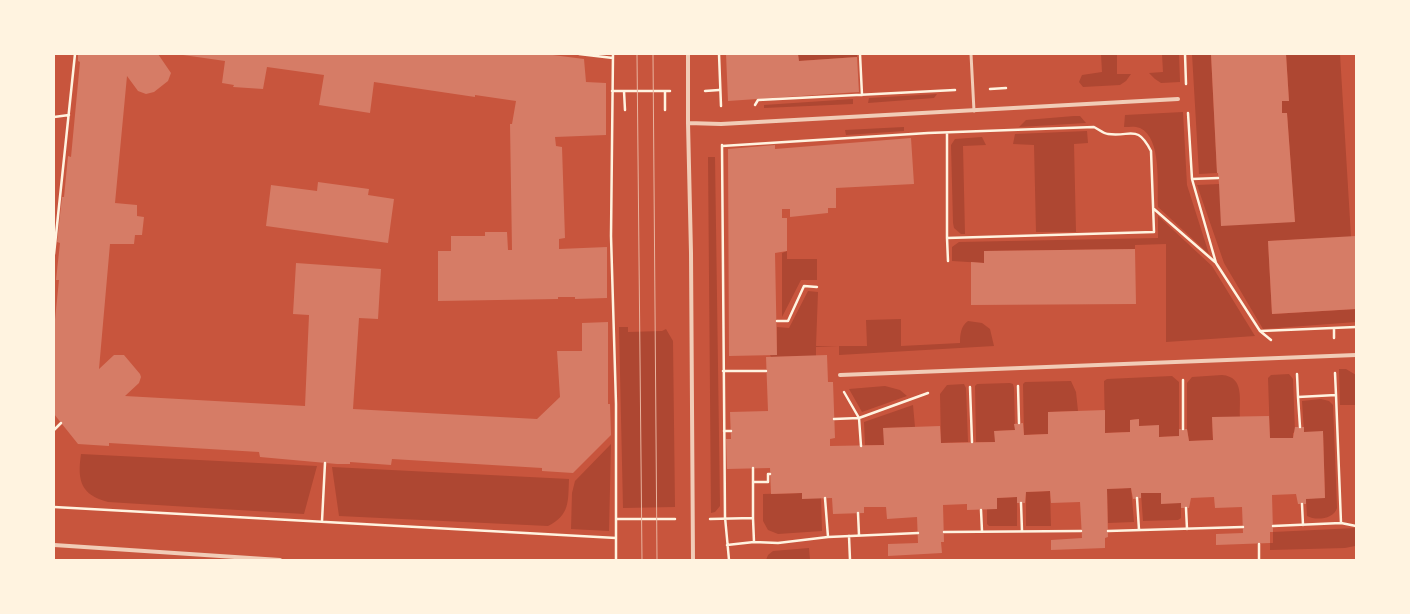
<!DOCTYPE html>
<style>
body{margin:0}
#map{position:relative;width:1410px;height:614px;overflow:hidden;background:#c8553d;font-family:Karla,sans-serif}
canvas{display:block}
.frame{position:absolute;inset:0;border:55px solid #fff3e0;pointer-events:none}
</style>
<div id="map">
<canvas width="1410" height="614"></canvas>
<div class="frame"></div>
</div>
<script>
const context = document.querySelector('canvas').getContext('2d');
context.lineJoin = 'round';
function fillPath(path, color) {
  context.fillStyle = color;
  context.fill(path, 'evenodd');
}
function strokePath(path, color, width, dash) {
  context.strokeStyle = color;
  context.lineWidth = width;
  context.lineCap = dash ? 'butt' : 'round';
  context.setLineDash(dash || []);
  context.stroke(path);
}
const green = new Path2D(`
 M798 54H857V57L799 61Z
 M1101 54H1117V74H1131L1126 81 1120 85 1083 87 1079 82 1082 75 1102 72Z
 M1162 54H1179L1180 82 1161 83 1155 79 1149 73 1163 72Z
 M1192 54H1211L1217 173 1199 174Z
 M1286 54H1340L1351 237 1268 241 1272 314 1356 309V322L1263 329 1224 263 1197 185 1219 184 1295 222 1287 114 1282 113V101H1289Z
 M937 94 934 98 868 103 869 98Z
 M853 99V104L764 108V105Z
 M1183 112 1187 185 1209 254 1158 207C1157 186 1162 138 1140 128 1135 126 1129 127 1124 127L1125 115Z
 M1074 116H1080L1086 123 1019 127 1026 120Z
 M904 127V131L846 135 845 130Z
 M1087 131 1088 143 1074 144 1076 232H1036L1034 145 1013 144 1015 134Z
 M982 137 986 145 963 146 965 234H961L954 228 953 223 951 145 955 139Z
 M708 157H715L720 506 715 512 711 513Z
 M1158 216 1212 266 1255 336 1166 342V244L1135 245V249L984 251V263L952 261V247L959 242 1158 238Z
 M787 251V259H817V280H801L782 317V253Z
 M808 291 818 292 816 346H867L866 320 901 319V346L960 343C960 334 961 326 968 321L982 323 990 329 994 346 839 355V346L816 347V356L771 357 770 355H777V327L789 328Z
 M619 327H628V332L662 331 666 329 673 341 675 507 623 508Z
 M1339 369H1346L1356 375V405H1340Z
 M1289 374 1293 379 1295 432 1293 433V438H1270L1268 378 1271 375Z
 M1222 375C1245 377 1239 399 1240 418L1212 417 1213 440 1189 441 1187 429V383L1192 377Z
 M1172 376 1179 382V436L1159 437 1139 426 1138 419 1130 420V432L1105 433 1104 381 1107 379Z
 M1071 381 1076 392 1078 411 1048 412V434L1024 435 1023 384 1025 382Z
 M1010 383 1013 384 1014 388 1015 430 995 431V442H976L975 386 977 384Z
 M964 384 966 388 968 442 941 443 940 394 947 385Z
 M885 386 900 390 907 396 862 412 849 389Z
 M1321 399 1329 401 1333 405 1337 508C1334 519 1316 521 1307 516L1306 499 1325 497 1323 432H1304L1302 401Z
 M913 405 915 427 884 428V445H865L864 422Z
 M611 444 609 531 571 529 572 493 575 481Z
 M81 454 317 466 304 514 108 502C81 495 77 481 81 454Z
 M332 467 569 479C568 502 570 515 548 526L339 516Z
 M1131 488 1134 522 1108 523 1107 489Z
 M1050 491 1051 526H1026V492Z
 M802 493 821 498 822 531 778 534 768 530 763 521V494Z
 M1141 493H1161V503H1181V518L1178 520 1143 521Z
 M1017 497V526H989L987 524V509H997V498Z
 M1356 528 1355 546 1345 548 1270 550V543H1273V532Z
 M809 548 810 560H766L768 555 773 551Z`);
const building = new Path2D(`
 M78 54H158L171 73 168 81 154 92 146 94 138 91 127 76 115 203 137 205V216L144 217 142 235H135L134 244H110L99 369 114 355H124L140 374 141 377 139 383 125 396 305 406 309 315 293 314 296 263 381 269 378 319 359 318 353 409 537 419 560 397 557 351H582V323L608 322V404H610L611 435 573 473 542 471V468L392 459 391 465 350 462V464H337L260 457 259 452 109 443V446L78 444 54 414V329L59 280H56L60 243 57 242 62 197H64L68 156 71 157 80 62 78 61Z
 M176 54H545L584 59 586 82 606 83V135L555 137 556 146 562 147 565 238 559 239V249L607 247V298L575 299V297H558V299L438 301V251H451V236H485V232H507L508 250H512L510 124H512L516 101 475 95V97L374 82 370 113 319 105 324 75 267 67 263 89 233 87 234 85 222 83 225 61Z
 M726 54H798L799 61 857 57 859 92 728 101Z
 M1211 54H1286L1289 101H1282V113H1287L1295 222 1221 226 1219 184 1218 173H1217Z
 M911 138 914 184 836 188V208H828V213L790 217V209H782V218H787V251L775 253 777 355 729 356 728 149 775 145V149Z
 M318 182 369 189 368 195 394 199 388 243 266 226 271 185 317 191Z
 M1356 236V309L1272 314 1268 241Z
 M1135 249 1136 304 971 305V262L984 263V251Z
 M827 355 828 382H833L835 438 830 439V446L884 445 883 428 940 426 941 443 995 442 994 431 1015 430 1014 424 1023 423 1024 435 1048 434V412L1105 410V433L1130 432V420L1139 419V426L1159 425V437L1179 436V429H1187L1189 441 1213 440 1212 417 1269 416 1270 438H1293L1295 427H1304V432L1323 431 1325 498 1306 499V504H1298L1296 494 1272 495 1273 532H1270V543L1216 545V534L1243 533 1242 507 1215 508 1214 497 1191 498 1189 508H1181V503L1161 504V493H1141V498L1133 499 1131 488 1107 489 1108 537 1105 538V548L1051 550V540L1082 538 1080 502 1051 503 1050 491 1026 492 1025 503H1017V497L997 498V509L967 510V504L943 505 944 542H941L942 553 888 556V544L918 543 917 517 887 519 886 507H864V513L833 514 832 498 802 499V493L771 494 770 468 727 469 726 439H731L730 412 768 411 766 357Z`);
const path = new Path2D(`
 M579 54 613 58
 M613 54 611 236 616 404V560
 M719 54 721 106
 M860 54 862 95
 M1185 54 1186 84
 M990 89 1006 88
 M612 91H670
 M624 91 625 110
 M665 91V110
 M705 91 719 90
 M755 105 758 100 955 90
 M1188 113 1192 179 1216 263 1260 331 1271 340
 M54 117 69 115
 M722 145 725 517 729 560
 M722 146 928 133 1094 127C1098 129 1104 134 1108 134 1132 137 1137 124 1151 151L1154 232 947 238V133
 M1192 179 1218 178
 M1154 209 1215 262
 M947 238 948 261
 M54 254 75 54
 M777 321H788L804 286 817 287
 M1334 328V338
 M1261 331 1356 327
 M723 371H766
 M1335 373 1336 395
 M1297 374 1298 397 1336 395 1341 523
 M1183 380V429
 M1018 386 1019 423
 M970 387 972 442
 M844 392 859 418 861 446
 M1298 397 1300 427
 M834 419 859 418 928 393
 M54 430 61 423
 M724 431H731
 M753 468V518
 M753 482H768V474H770
 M825 498 828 537
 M1137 498 1139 530
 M1021 503 1022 531
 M1302 504 1303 525
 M54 507 616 538
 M1186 508 1187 529
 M981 510 982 531
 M858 513 859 535
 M616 519H675
 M710 519 753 518 754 542 778 543 828 537 918 533
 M322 521 325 463
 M1273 526 1341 523 1356 526
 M1108 531 1243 527
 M944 532 1081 531
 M849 536 850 560
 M1259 544V560
 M727 545 754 542`);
const service = new Path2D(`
 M971 54 974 111`);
const minor = new Path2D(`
 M688 54V123L691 253 693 560
 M688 123 721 124 1178 99
 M840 375 1356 355
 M54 545 280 560`);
const tram = new Path2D(`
 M637 54 642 560
 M653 54 657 560`);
fillPath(green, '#ae4732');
fillPath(building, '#d67c66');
strokePath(path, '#fff3e0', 2.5);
strokePath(service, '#f1ccb7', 3);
strokePath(minor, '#f1ccb7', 4);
strokePath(tram, '#e9b49f', 1);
</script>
